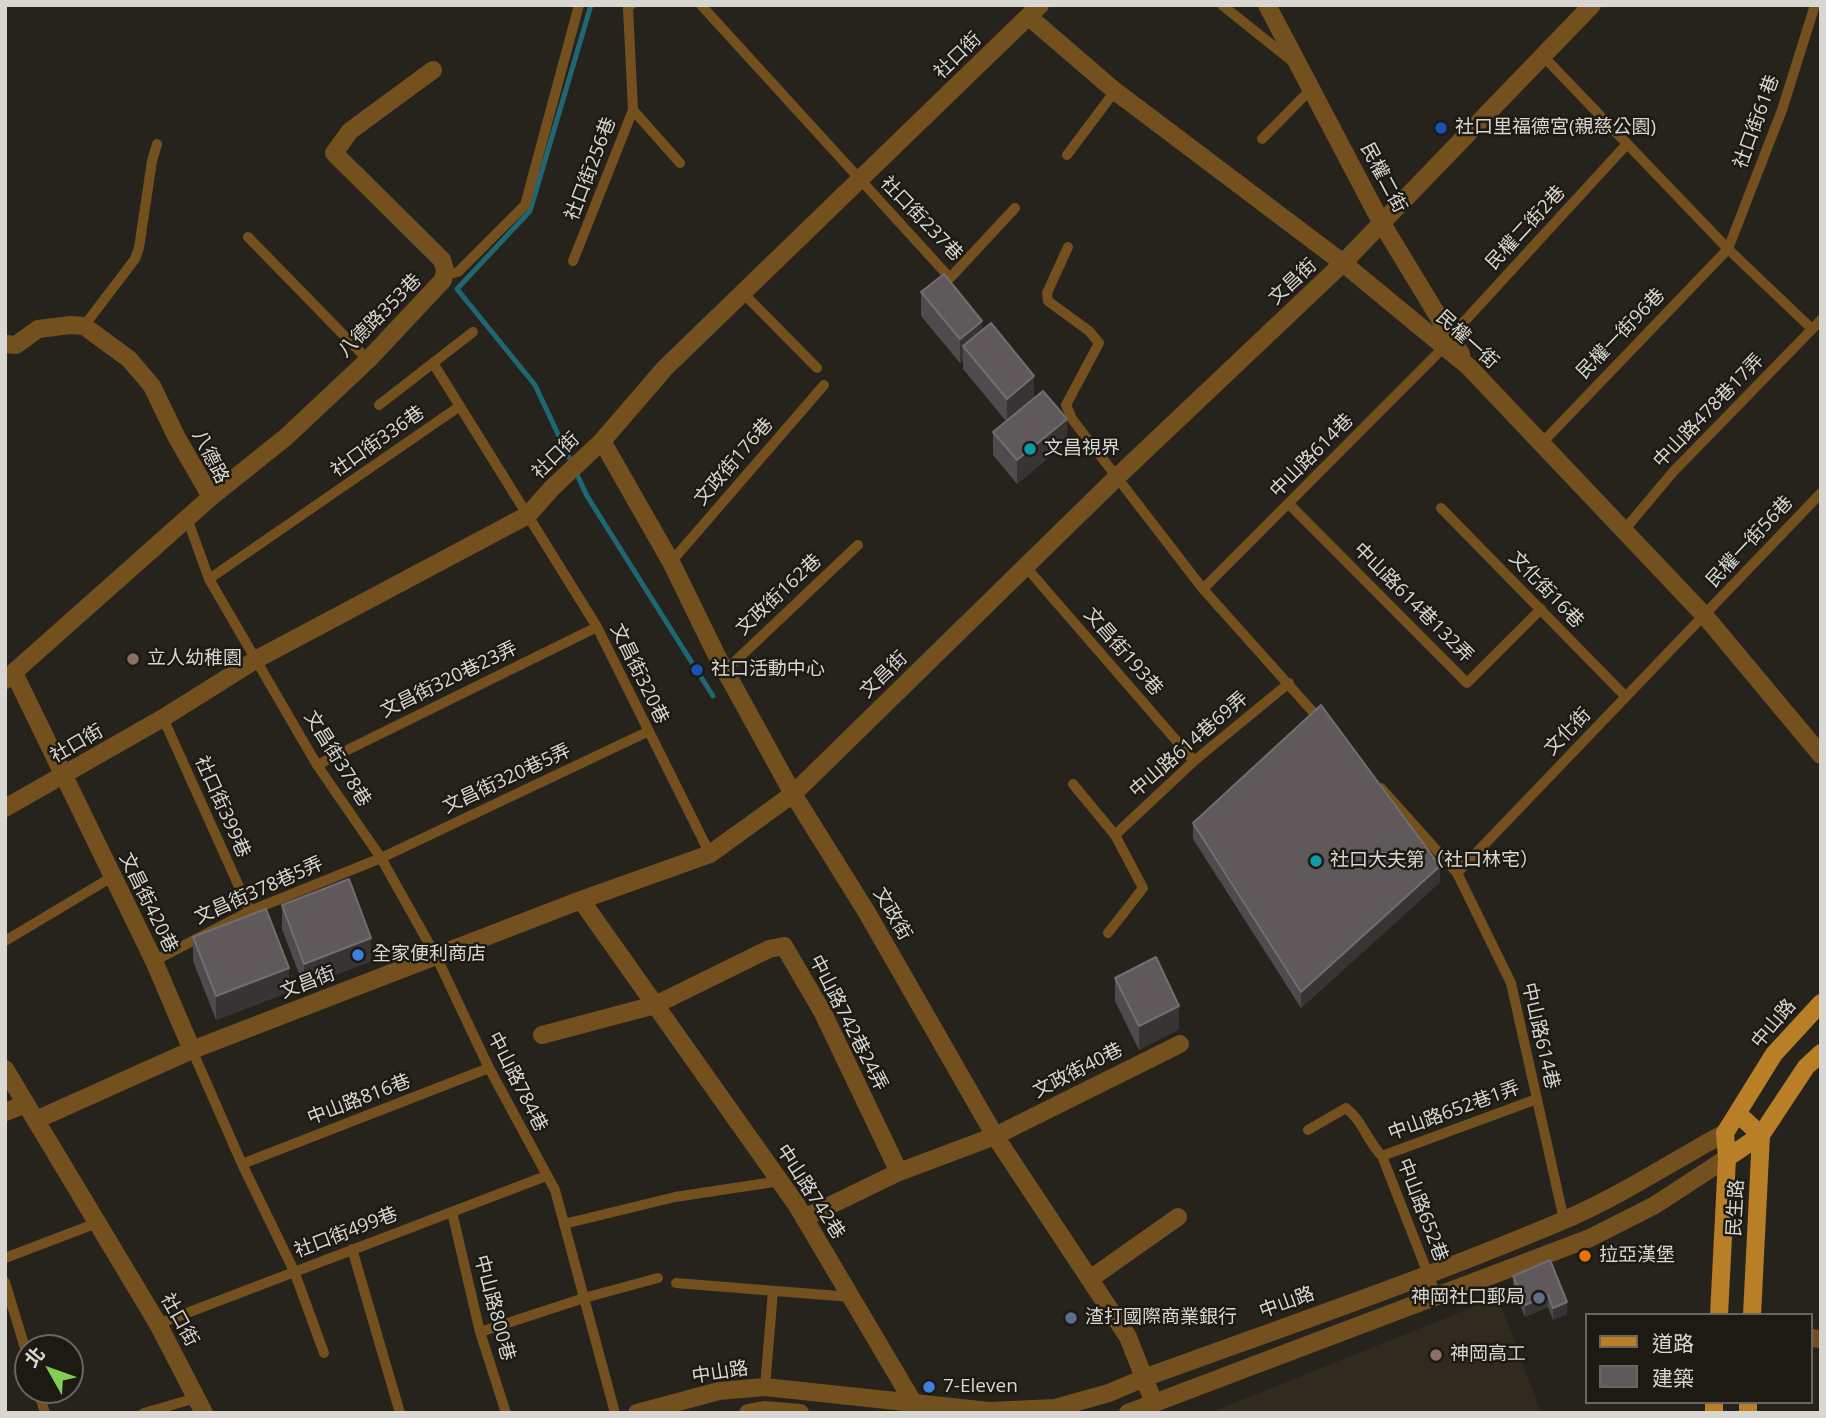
<!DOCTYPE html>
<meta charset="utf-8">
<style>
body{margin:0}
#map{position:relative;width:1826px;height:1418px;overflow:hidden;background:#26231c;font-family:"Open Sans","Noto Sans TC",sans-serif}
canvas{display:block}
.frame{position:absolute;inset:0;border:7px solid #d9d7d2;pointer-events:none}
.legend{position:absolute;left:1585px;top:1313px;width:228px;height:91px;box-sizing:border-box;background:#1c1a13;border:2px solid #68665f;margin:0;padding:9px 12px;list-style:none;font-size:21px;color:#d9d7d2}
.legend li{display:flex;align-items:center;gap:14px;height:35px}
.legend b{width:35px;border:2px solid #68665f}
.north{position:absolute;left:14px;top:1334px;width:70px;height:70px;box-sizing:border-box;background:#1c1a13;border:2px solid #68665f;border-radius:50%;rotate:310deg;font-size:19px;font-weight:700;line-height:28px;text-align:center;color:#d9d7d2}
.north::after{content:'';display:block;margin:auto;width:24px;height:32px;background:#7fd052;clip-path:polygon(50% 0,100% 100%,50% 72%,0 100%)}
</style>
<div id="map">
<canvas width="1826" height="1418"></canvas>
<div class="frame"></div>
<ul class="legend">
<li><b style="height:9px;background:#b87f26"></b>道路</li>
<li><b style="height:19px;background:#5f595c"></b>建築</li>
</ul>
<div class="north">北</div>
</div>
<script>
const context = document.querySelector('canvas').getContext('2d');
context.lineJoin = 'round';
function fillPath(path, color) {
  context.fillStyle = color;
  context.fill(path, 'evenodd');
}
function strokePath(path, color, width, dash) {
  context.strokeStyle = color;
  context.lineWidth = width;
  context.lineCap = dash ? 'butt' : 'round';
  context.setLineDash(dash || []);
  context.stroke(path);
}
function write(font, color, halo, rows, align = 'center') {
  context.font = font + ' "Open Sans","Noto Sans TC",sans-serif';
  context.lineWidth = 5;
  context.setLineDash([]);
  context.textBaseline = 'middle';
  context.strokeStyle = halo;
  context.fillStyle = color;
  for (const [text, x, y, turn = 0] of rows) {
    context.save();
    context.translate(x, y);
    context.rotate((+turn || 0) * Math.PI / 180);
    context.textAlign = isNaN(turn) ? turn : align;
    if (halo) context.strokeText(text, 0, 0);
    context.fillText(text, 0, 0);
    context.restore();
  }
}
const built = new Path2D(`
 M1498 1297 1541 1413H1209Z`);
const stream = new Path2D(`
 M591 5 530 211 457 289 535 385 587 496 713 696`);
const service = new Path2D(`
 M701 5 950 278 1015 208
 M1222 5 1292 61
 M1543 56 1728 249 1812 329
 M633 110 680 163
 M1262 139 1312 88
 M1067 155 1115 91
 M248 237 368 360
 M1068 247 1047 293 1048 301 1089 331 1099 343 1066 405 1072 419 1203 589 1321 721
 M573 261 633 110 628 8 631 5
 M445 275 458 272 525 205 579 5
 M743 293 817 368
 M84 326 135 259 139 248 152 161 157 144
 M1451 336 1627 144
 M433 363 597 627 710 854
 M379 405 473 332
 M1541 444 1728 249 1782 110 1815 5
 M1289 504 1467 683 1541 609
 M1441 508 1626 697
 M187 518 209 579 317 765 381 858 436 956 489 1068 555 1190 615 1413
 M1625 529 1673 472 1821 320
 M671 562 824 385
 M1025 566 1194 761
 M209 579 460 406
 M1203 589 1445 346
 M725 671 858 545
 M163 718 250 911
 M317 765 597 627
 M1073 784 1115 835 1143 888 1108 933
 M1381 788 1457 873 1511 983 1564 1220
 M1115 835 1194 761 1289 683
 M1457 873 1821 493
 M5 941 112 877
 M154 961 250 911 381 858 647 732
 M192 1050 242 1164 294 1271 324 1353
 M1308 1130 1346 1108C1363 1121 1367 1141 1382 1156L1437 1297
 M1382 1156 1537 1099
 M242 1164 489 1068
 M452 1212 480 1332 506 1413
 M564 1224 675 1197 780 1181
 M352 1249 400 1413
 M5 1258 97 1223
 M5 1282 28 1358
 M676 1283 851 1297
 M158 1324 546 1176
 M480 1332 584 1298 658 1278
 M765 1387 773 1291
 M38 1390 45 1413
 M144 1413 196 1398`);
const minor = new Path2D(`
 M1267 5 1381 222 1461 354
 M1029 17 1115 91 1343 263 1469 367 1705 616 1821 755
 M5 344 16 345 38 329 71 325 84 326 129 359 152 386 176 436 211 497 5 680
 M602 441 671 562 716 654 793 794 866 911 995 1136 1128 1337 1154 1403
 M211 497 286 437 368 360 443 280 445 270 442 260 334 153 350 131 433 70
 M14 673 154 961 192 1050
 M5 808 163 718 257 659 528 515 552 488 602 441 665 368 1040 5
 M581 900 796 1204 913 1402 914 1413
 M542 1035 655 1005 769 949 784 946 823 1013 899 1172
 M5 1069 158 1324 204 1413
 M5 1112 26 1104
 M36 1120 192 1050 581 900 710 854 793 794 1116 478 1343 263 1592 5
 M804 1218 899 1172 995 1136 1180 1044
 M1090 1279 1178 1217
 M1810 1338 1821 1339`);
const tertiary = new Path2D(`
 M637 1413 719 1391 765 1387 989 1411 1055 1408 1109 1393 1144 1378C1284 1327 1425 1279 1562 1221 1619 1197 1671 1162 1725 1133
 M748 1413 764 1410 800 1413
 M1128 1413 1590 1238 1655 1205 1727 1158`);
const primary = new Path2D(`
 M1738 1114 1761 1135 1752 1315
 M1727 1158 1761 1135 1806 1067 1821 1053
 M1719 1315 1727 1158 1725 1133 1774 1054 1821 1003
 M1714 1413V1402
 M1748 1413V1402`);
const wall = new Path2D(`
 M921 292 982 330 1067 442 1017 484 993 455V432L1006 421 963 369V360L960 363 921 316Z
 M1193 823 1440 882 1301 1008 1193 839Z
 M282 905 371 961 304 987 282 929Z
 M193 937 289 992 216 1020 193 961Z
 M1115 978 1179 1029 1139 1050 1115 1001Z
 M1550 1260 1567 1314 1553 1320 1548 1307 1525 1317 1513 1288V1276Z`);
const shadedWall = new Path2D(`
 M982 321V344L963 346V360L960 363V339Z
 M1034 376V399L1007 422V399Z
 M1067 419V442L1017 484V460Z
 M1440 866V882L1301 1008V992Z
 M371 938V961L304 987V964Z
 M289 968V992L216 1020V996Z
 M1179 1006V1029L1139 1050V1026Z
 M1548 1295V1307L1525 1317V1305Z
 M1567 1302V1314L1553 1320V1308Z`);
const building = new Path2D(`
 M944 274 982 321 960 339 921 292Z
 M991 323 1034 376 1007 399 963 346Z
 M1043 391 1067 419 1017 460 993 432Z
 M1321 705 1440 866 1301 992 1193 823Z
 M349 879 371 938 304 964 282 905Z
 M266 909 289 968 216 996 193 937Z
 M1156 957 1179 1006 1139 1026 1115 978Z
 M1550 1260 1567 1302 1553 1308 1548 1295 1525 1305 1513 1276Z`);
const markers = [
 [1441,128,7,"#1a4fb4"],
 [1030,449,7,"#0f9aa8"],
 [133,659,7,"#8d6e63"],
 [697,670,7,"#1a4fb4"],
 [1316,861,7,"#0f9aa8"],
 [358,955,7,"#3f7fe0"],
 [1585,1256,7,"#e8710a"],
 [1539,1298,7,"#5c6f8a"],
 [1071,1318,7,"#5c6f8a"],
 [1436,1355,7,"#8d6e63"],
 [929,1387,7,"#3f7fe0"]
];
const streetNames = [
 ["社口街",958,56,-44],
 ["社口街61巷",1757,122,-70],
 ["社口街256巷",591,169,-69],
 ["民權二街",1383,178,62],
 ["社口街237巷",921,219,46],
 ["民權二街2巷",1526,228,-47],
 ["文昌街",1293,282,-43],
 ["八德路353巷",380,316,-45],
 ["民權一街96巷",1621,334,-46],
 ["民權一街",1467,340,42],
 ["中山路478巷17弄",1709,411,-46],
 ["社口街336巷",378,442,-35],
 ["社口街",556,456,-44],
 ["中山路614巷",1312,456,-45],
 ["八德路",210,457,63],
 ["文政街176巷",734,462,-49],
 ["民權一街56巷",1750,542,-47],
 ["文化街16巷",1546,590,46],
 ["文政街162巷",779,595,-43],
 ["中山路614巷132弄",1413,603,45],
 ["文昌街193巷",1123,652,49],
 ["文昌街320巷",639,674,64],
 ["文昌街",884,675,-44],
 ["文昌街320巷23弄",449,680,-26],
 ["文化街",1568,732,-46],
 ["社口街",77,744,-30],
 ["中山路614巷69弄",1189,745,-41],
 ["文昌街378巷",337,759,58],
 ["文昌街320巷5弄",507,779,-25],
 ["社口街399巷",222,807,66],
 ["文昌街378巷5弄",259,891,-24],
 ["文昌街420巷",148,903,64],
 ["文政街",892,914,60],
 ["文昌街",308,983,-21],
 ["中山路742巷24弄",848,1023,63],
 ["中山路",1774,1024,-50],
 ["中山路614巷",1540,1036,77],
 ["文政街40巷",1078,1071,-27],
 ["中山路784巷",517,1082,63],
 ["中山路816巷",359,1100,-21],
 ["中山路652巷1弄",1454,1111,-20],
 ["中山路742巷",810,1192,57],
 ["民生路",1736,1208,-87],
 ["中山路652巷",1422,1210,69],
 ["社口街499巷",346,1233,-21],
 ["中山路",1287,1303,-20],
 ["中山路800巷",494,1308,75],
 ["社口街",179,1320,61],
 ["中山路",720,1373,-9]
];
const poiNames = [
 ["社口里福德宮(親慈公園)",1455,128],
 ["文昌視界",1044,449],
 ["立人幼稚園",147,659],
 ["社口活動中心",711,670],
 ["社口大夫第（社口林宅）",1330,861],
 ["全家便利商店",372,955],
 ["拉亞漢堡",1599,1256],
 ["神岡社口郵局",1525,1298,"right"],
 ["渣打國際商業銀行",1085,1318],
 ["神岡高工",1450,1355],
 ["7-Eleven",943,1387]
];
fillPath(built, '#302b1e');
strokePath(stream, '#1e6773', 5);
strokePath(service, '#73501e', 10);
strokePath(minor, '#73501e', 18);
strokePath(tertiary, '#73501e', 18);
strokePath(primary, '#b87f26', 18);
fillPath(wall, '#504a4e');
fillPath(shadedWall, '#393434');
fillPath(building, '#5f595c');
strokePath(building, '#726d6f', 2);
for (const [x, y, r, color] of markers) {
  const dot = new Path2D();
  dot.arc(x, y, r, 0, 2 * Math.PI);
  context.fillStyle = color;
  context.fill(dot);
  strokePath(dot, '#1c1a13', 2.5);
}
write('19px', '#d9d7d2', '#1c1a13', streetNames);
write('19px', '#d9d7d2', '#1c1a13', poiNames, 'left');
</script>
